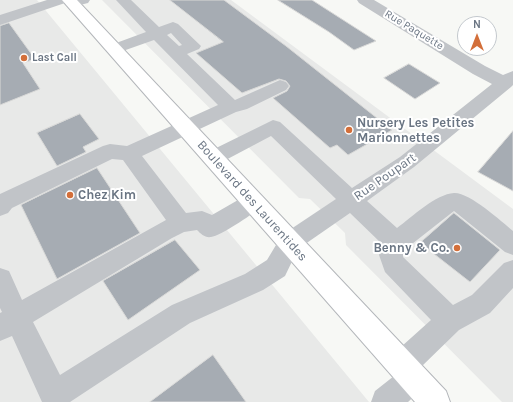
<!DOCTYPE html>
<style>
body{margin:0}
#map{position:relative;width:513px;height:402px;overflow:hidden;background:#f7f8f5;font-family:Karla,sans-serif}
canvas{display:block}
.north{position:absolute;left:457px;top:16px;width:40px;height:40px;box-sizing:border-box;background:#fff;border:1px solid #c3c8cd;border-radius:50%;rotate:0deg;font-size:11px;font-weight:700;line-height:16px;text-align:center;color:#6a7583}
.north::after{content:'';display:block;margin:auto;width:14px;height:18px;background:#d36f3a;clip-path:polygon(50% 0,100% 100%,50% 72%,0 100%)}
</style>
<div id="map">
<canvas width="513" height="402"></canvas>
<div class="north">N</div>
</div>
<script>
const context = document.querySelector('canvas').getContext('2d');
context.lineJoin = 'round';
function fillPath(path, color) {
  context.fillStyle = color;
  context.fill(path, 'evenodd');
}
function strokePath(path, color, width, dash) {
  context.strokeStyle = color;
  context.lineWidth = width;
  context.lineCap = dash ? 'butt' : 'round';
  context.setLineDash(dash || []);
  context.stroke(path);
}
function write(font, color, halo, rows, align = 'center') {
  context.font = font + ' Karla,sans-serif';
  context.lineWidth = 4;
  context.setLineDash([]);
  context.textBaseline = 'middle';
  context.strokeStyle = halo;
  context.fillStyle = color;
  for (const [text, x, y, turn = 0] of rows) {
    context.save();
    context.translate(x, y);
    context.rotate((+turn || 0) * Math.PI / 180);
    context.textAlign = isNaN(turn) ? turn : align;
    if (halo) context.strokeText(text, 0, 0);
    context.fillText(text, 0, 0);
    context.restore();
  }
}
const built = new Path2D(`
 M0 0H37L369 402H0Z
 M102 0H231L513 209V402H502L346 245 345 233 310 199 299 198Z`);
const building = new Path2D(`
 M170 0H224L286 46 392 130 348 155 337 145 330 148 273 98 287 91 290 86 286 81 279 79 242 93 196 53 223 42Z
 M278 0H312L376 41 354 50 329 32Z
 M9 23 35 59 23 63 40 89 0 105V26Z
 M409 64 440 83 415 99 384 78Z
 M80 114 99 139 83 147 86 152 57 166 37 133Z
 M513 131V191L478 172Z
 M97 168 140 233 57 279 21 205Z
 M454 213 500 250 470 282 420 243Z
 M175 240 200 270 128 320 103 281Z
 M213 355 246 402H150Z`);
const minor = new Path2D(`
 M47 0H90L88 3 72 7 67 6 65 3 0 25V15Z
 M116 0H131L159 27 173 22 178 24 201 46 199 49 187 54 235 100 280 80 286 82 289 86 286 90 247 109 236 112 142 156 186 213 202 211 212 215 245 196 253 193 261 196 264 202 261 208C250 215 221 236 211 237 205 238 201 234 197 230L184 232 172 238 33 322 60 375 172 305 245 274 267 260 282 235 336 199 271 136 220 163 213 166 206 163 203 158 206 153 273 120 280 122 352 188 400 157 492 84 473 74 359 3 357 0H374L485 66 503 75 513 71V85L511 87 414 167 367 201 397 228C412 217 436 194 454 193 469 192 501 221 513 231V255L505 252 454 211 403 251V257L453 305 472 295 504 263 513 260V288L490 313 459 330 421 367 423 368 427 378 423 388 408 402H371L375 391 394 376 388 365 392 355 431 320 385 272 379 255 382 244 350 213 298 249 285 276 263 290 190 323 70 402H42L12 336 0 341V313L2 312 0 308V268L9 271 22 300 166 220 123 160 112 159 12 208 8 213 0 216V194L103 146 110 144 127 146 218 105 154 40 120 52 114 54 108 52 106 49 108 46 146 32ZM171 33 182 45 179 46 167 35Z`);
const major = new Path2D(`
 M62 0H77L446 391 450 402H415Z`);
const markers = [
 [24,58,4,"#d36f3a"],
 [349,130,4,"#d36f3a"],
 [70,195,4,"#d36f3a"],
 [457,248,4,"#d36f3a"]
];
const farStreetnames = [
 ["Rue Paquette",414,30,31]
];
const farPoinames = [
 ["Last Call",32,58]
];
const poiNames = [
 ["Nursery Les Petites",357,123],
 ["Marionnettes",357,138],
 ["Chez Kim",78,195],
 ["Benny & Co.",449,248,"right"]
];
const streetNames = [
 ["Rue Poupart",385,177,-35],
 ["Boulevard des Laurentides",252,201,48]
];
fillPath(built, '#e8e9e8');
fillPath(building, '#a6acb3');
strokePath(building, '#d9d9d8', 1);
strokePath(major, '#b3b6ba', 2);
fillPath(minor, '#c1c4c8');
fillPath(major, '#fff');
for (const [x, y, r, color] of markers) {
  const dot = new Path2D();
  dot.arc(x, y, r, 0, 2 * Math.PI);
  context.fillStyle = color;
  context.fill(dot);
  strokePath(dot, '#fff', 1.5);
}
write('11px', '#6a7583', '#fff', farStreetnames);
write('bold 11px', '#6a7583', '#fff', farPoinames, 'left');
write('bold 13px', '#6a7583', '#fff', poiNames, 'left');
write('13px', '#6a7583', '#fff', streetNames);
</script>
